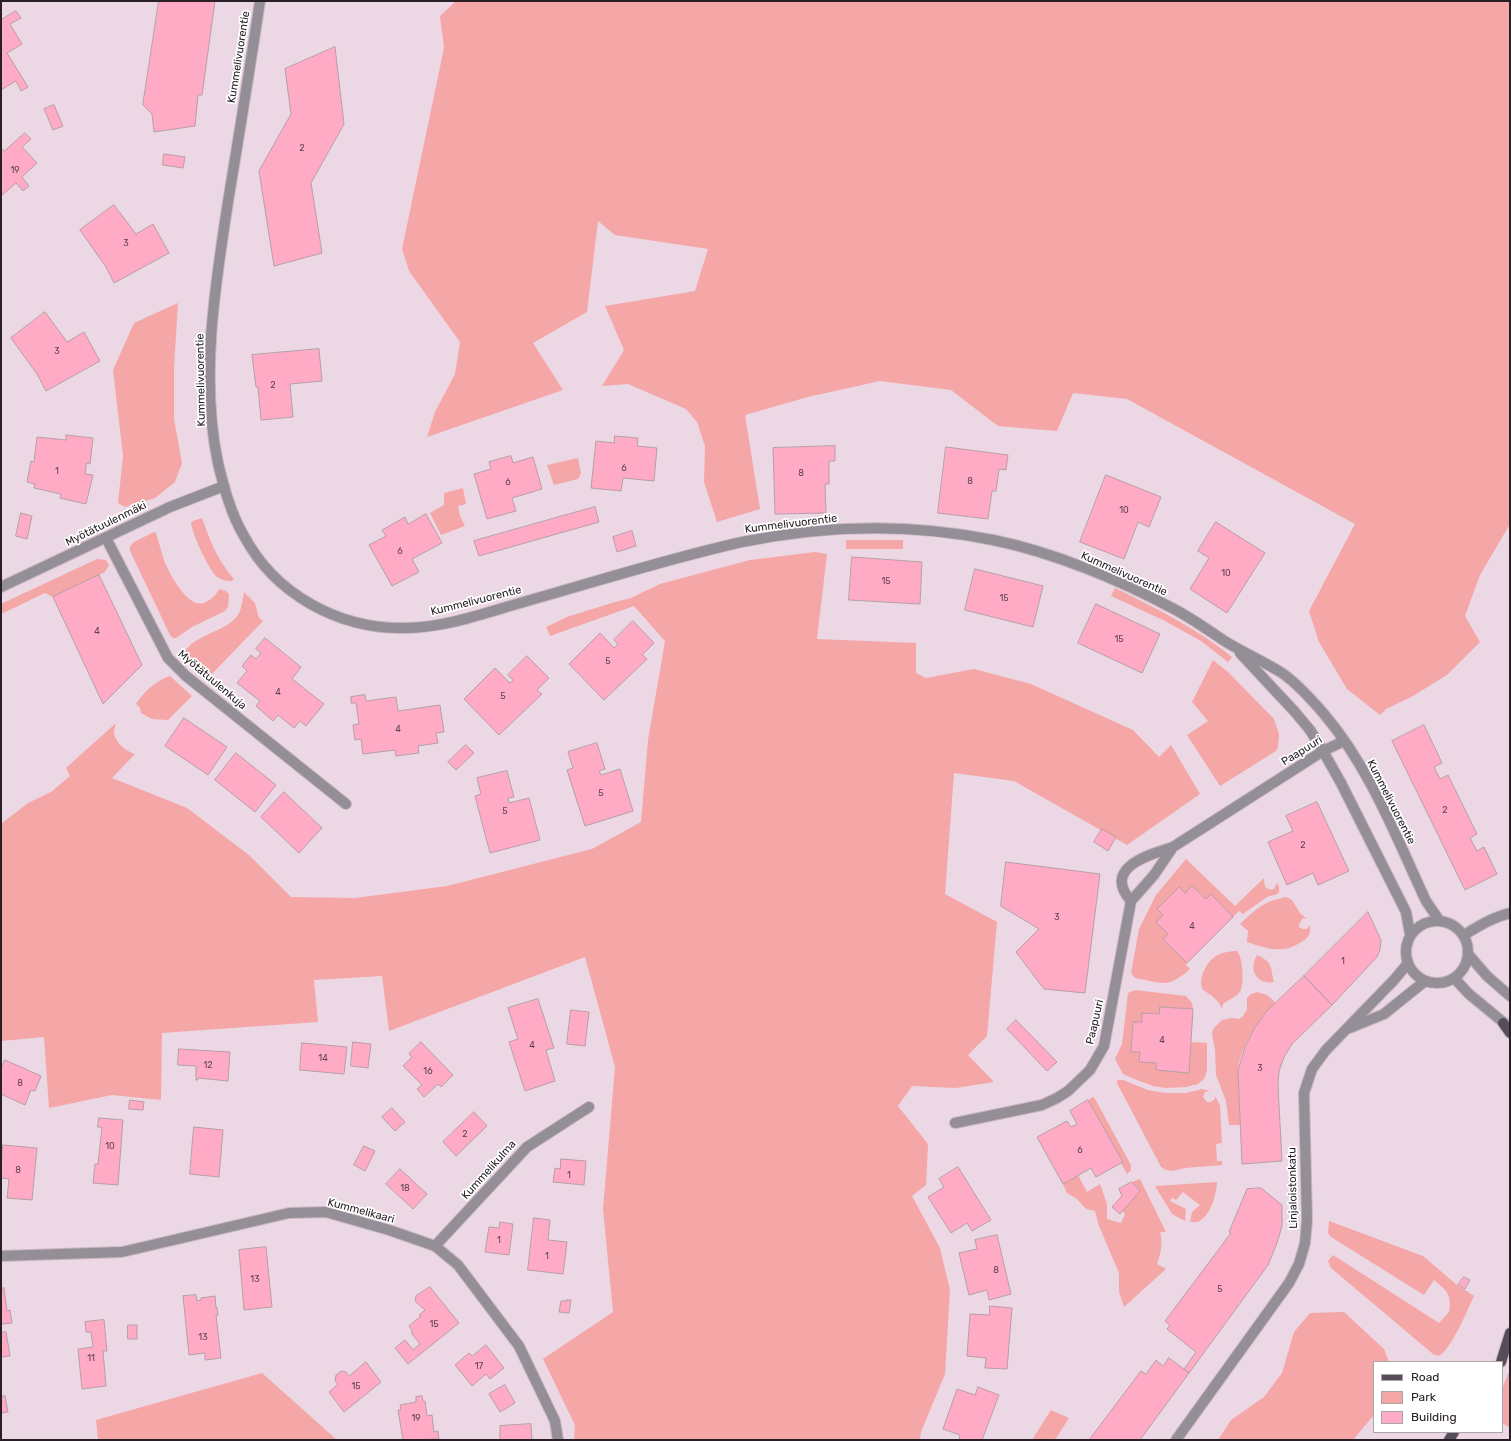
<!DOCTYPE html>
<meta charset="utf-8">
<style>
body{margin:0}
#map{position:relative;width:1511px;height:1441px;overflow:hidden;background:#ecd7e5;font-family:Rubik,sans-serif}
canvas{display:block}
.frame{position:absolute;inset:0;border:2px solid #282025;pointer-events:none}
.legend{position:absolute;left:1373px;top:1361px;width:130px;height:72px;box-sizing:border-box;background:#fff;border:1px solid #a9a6a8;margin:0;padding:5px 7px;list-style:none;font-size:12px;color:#282025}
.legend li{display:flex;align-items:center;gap:8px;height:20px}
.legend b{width:20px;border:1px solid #a9a6a8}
</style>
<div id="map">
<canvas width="1511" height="1441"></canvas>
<div class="frame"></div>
<ul class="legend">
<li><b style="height:5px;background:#574d5a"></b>Road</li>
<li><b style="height:11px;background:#f5a6a6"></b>Park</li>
<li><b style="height:11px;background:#ffabc6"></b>Building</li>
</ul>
</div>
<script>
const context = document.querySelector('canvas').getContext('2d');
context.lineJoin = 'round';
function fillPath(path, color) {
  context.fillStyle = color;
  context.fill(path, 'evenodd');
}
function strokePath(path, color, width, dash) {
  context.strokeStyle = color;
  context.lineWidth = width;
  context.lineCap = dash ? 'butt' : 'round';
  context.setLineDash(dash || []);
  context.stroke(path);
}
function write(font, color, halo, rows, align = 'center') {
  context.font = font + ' Rubik,sans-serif';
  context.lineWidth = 3.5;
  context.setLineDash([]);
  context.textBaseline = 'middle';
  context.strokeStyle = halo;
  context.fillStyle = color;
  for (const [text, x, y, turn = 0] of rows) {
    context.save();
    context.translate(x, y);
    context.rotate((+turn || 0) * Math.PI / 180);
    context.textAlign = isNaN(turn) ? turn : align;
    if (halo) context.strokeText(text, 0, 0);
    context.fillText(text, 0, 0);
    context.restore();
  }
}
const green = new Path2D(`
 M456 1H1510V524L1480 575 1465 616 1480 642 1447 675 1413 696 1386 709 1380 715 1347 689 1319 642 1309 611 1355 524 1127 399 1073 393 1057 431 998 426 951 390 880 381 808 397 745 415 760 509 717 522 704 482 705 446 697 422 686 409 628 384 602 386 624 350 605 306 695 291 708 249 615 235 598 221 587 312 533 343 563 390 427 437 435 412 455 374 460 342 409 271 402 249 444 48 440 16Z
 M178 303 174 368V419L182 463 175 482 155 498 125 507 118 503 123 456 113 370 134 323Z
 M578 458 581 473 578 479 554 485 547 465Z
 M463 488 466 504 458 506 460 516 465 526 441 535 430 513 444 505V493Z
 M202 518C211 543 217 559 234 579L232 581C226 581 220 580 215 575 207 565 193 536 191 523L193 521Z
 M154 532 156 533C159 542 161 551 164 560 169 573 189 612 206 602 212 599 216 595 219 589L226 591 229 594 228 607 225 611 192 627 176 638H173L170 635 130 551V546L134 542Z
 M846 540H903V549H846Z
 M815 552 827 554 817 639 916 643V673L926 678 974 669 1031 684 1133 730 1159 757 1171 745 1200 794 1127 845 1014 781 954 773 945 894 997 922 987 1036 968 1055 994 1082 956 1088 912 1086 898 1106 928 1144 926 1185 912 1196 940 1248 950 1290 945 1374 921 1432 920 1440H574L575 1425 543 1359 613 1312 603 1209 615 1067 585 957 389 1031 382 976 314 980 318 1022 162 1033 161 1100 112 1095 49 1108 44 1037 1 1041V824L28 803 51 792 70 776 66 768 116 723C115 726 114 730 114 733 116 744 126 751 135 754L112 778 187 808 249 855 291 897 355 898 447 886 592 849 641 822 648 740 665 641 634 606 550 636 546 627 567 617 615 602 631 598 660 584 750 560Z
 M97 559 106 560 109 565 105 572 99 575 53 597 45 593 1 614V604Z
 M1115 588C1156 608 1196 628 1232 657L1228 662 1201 641 1165 621 1111 596Z
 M244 592 255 603 259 618 263 621 209 677 186 655 185 651C198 632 231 632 240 611 242 605 243 598 244 592Z
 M1213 660 1228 672 1274 719 1279 734 1278 747 1276 751 1220 786 1187 735 1208 721 1192 702Z
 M170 676 192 696 168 720 152 719 141 713 140 708 136 704C145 691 155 681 170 676Z
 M1186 859 1235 906 1264 878C1264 885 1265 891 1274 889L1277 883 1279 886V892L1277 894 1267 897 1243 914 1239 911 1233 917 1211 894 1206 899 1192 886 1185 893 1179 887 1157 909 1163 915 1156 922 1168 934 1163 940 1187 963 1186 965 1190 969C1167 989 1163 983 1135 978L1131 973 1139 929 1156 895Z
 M1286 897 1292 900 1300 913 1307 919 1303 918 1299 924V927L1303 929H1307L1310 925C1311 936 1307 939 1298 944 1281 954 1265 948 1247 942L1248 931 1240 924C1257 908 1263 902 1286 897Z
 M1237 951C1243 957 1245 987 1239 993 1234 998 1228 1000 1223 1004L1222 1009C1218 999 1211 995 1203 990 1197 979 1207 960 1218 955 1224 952 1230 951 1237 951Z
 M1257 955C1274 963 1270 967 1274 982 1257 985 1248 970 1257 955Z
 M1135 990 1186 996 1192 1003 1193 1009 1160 1007 1159 1014 1142 1013V1022H1133L1131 1052H1140L1139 1062 1156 1063V1070L1189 1073 1191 1042 1207 1043V1070L1204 1079 1198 1084 1186 1087 1166 1088 1153 1086 1137 1080 1123 1074 1115 1059 1122 1044 1128 993Z
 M1257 992 1267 995 1276 1003C1258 1020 1240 1046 1238 1072 1238 1090 1240 1108 1240 1125H1229L1226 1101 1216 1075 1215 1050 1212 1034 1213 1029 1222 1020 1232 1018 1239 1019 1243 1016 1247 1010V998L1251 994Z
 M1117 1080H1123L1148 1090 1165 1093H1186L1202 1089 1210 1091 1205 1092 1203 1097 1207 1102H1211L1215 1099V1096L1220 1105 1222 1143 1216 1144 1217 1161H1222V1165L1185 1168 1173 1171 1166 1170 1161 1167 1117 1083Z
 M1093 1097 1095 1099 1131 1165V1170L1127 1174 1121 1163 1123 1162 1088 1100Z
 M1078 1175 1087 1192 1100 1184 1107 1204V1219L1121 1223 1125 1214 1122 1210 1140 1191 1132 1182 1140 1179 1166 1232H1160C1163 1243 1161 1254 1157 1264L1166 1269 1124 1307 1119 1292V1273L1099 1226 1095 1211 1086 1209 1077 1199 1067 1193 1063 1184Z
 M1217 1182C1216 1196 1211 1215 1198 1222H1190L1192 1212 1200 1205 1183 1192 1176 1200 1172 1198 1170 1201 1186 1209 1185 1221 1172 1214 1155 1186Z
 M1329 1221 1423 1256 1457 1285 1474 1296C1467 1311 1452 1348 1439 1356L1433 1354 1331 1268 1328 1261 1333 1255 1439 1323 1449 1312C1452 1295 1447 1291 1434 1280L1424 1295 1331 1237 1328 1233Z
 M1344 1312 1384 1349 1389 1362H1374V1415L1353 1440H1218L1231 1420 1264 1397 1282 1373 1294 1332 1310 1313Z
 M1510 1369V1428L1502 1423V1389Z
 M262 1373 337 1440H98L96 1420Z
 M1051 1410 1069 1418 1055 1440H1032Z`);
const building = new Path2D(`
 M159 1H215L202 95H198L195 126 154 132 152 114 143 105Z
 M16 11 21 18 10 24 22 44 7 53 28 87 21 91 16 81 1 90V20Z
 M335 47 344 124 311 183 322 253 274 266 259 171 291 114 285 69Z
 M54 105 63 126 53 130 44 109Z
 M25 133 31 139 22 147 37 163 22 177 29 186 23 191 16 183 1 196V148L4 151Z
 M164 154 185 157 183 168 163 165Z
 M114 205 136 234 153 224 169 253 114 283 106 267 80 230Z
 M45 312 67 342 84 332 100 361 46 391 37 374 11 338Z
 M319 349 322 381 290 384 293 417 261 420 258 387H256L252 355Z
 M66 435 93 438 90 464 86 463V469L85 474 93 475 86 504 60 498 61 494 34 488 35 484 27 482 31 461 34 462 37 437 66 440Z
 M615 436 638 438 637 446 657 448 654 481 623 478 621 491 591 488 596 441 614 443Z
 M835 446V461H829V484H825L826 513 775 514 773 448Z
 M946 447 1008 455 1006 470 999 469 996 491H992L988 519 938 513Z
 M511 456 513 463 533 457 542 489 512 498 516 511 487 519 474 474 491 469 489 462Z
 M1106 475 1161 497 1149 527 1138 522 1124 559 1080 542Z
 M595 507 599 522 479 556 474 541Z
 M21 513 32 516 27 539 16 536Z
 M426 514 442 543 412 559 419 572 392 586 369 545 386 536 382 530 405 517 408 524Z
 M1216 522 1265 553 1227 613 1190 589 1209 558 1198 551Z
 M632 531 636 546 617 552 613 537Z
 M852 557 922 562 920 604 849 600Z
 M975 569 1043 586 1033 627 965 610Z
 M99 575 142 665 103 704 53 597Z
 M1096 604 1160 634 1142 673 1078 643Z
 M633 621 654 643 642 655 647 659 604 700 569 664 600 633 614 648 618 644 614 640Z
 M265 638 301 667 292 679 324 704 306 726 300 721 294 728 278 715 273 721 256 706 260 701 237 683 247 671 242 666 251 655 256 659 261 653 256 649Z
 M527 656 549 678 537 690 542 694 499 735 464 699 495 668 510 683 513 680 508 675Z
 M365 695 366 701 396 697 398 711 440 705 444 732 436 733 438 743 418 746 419 753 396 756 395 750 363 754 361 739 355 740 353 725 359 724 356 703H351V697Z
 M184 718 227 747 208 775 165 746Z
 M1424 725 1442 763 1434 767 1440 779 1448 775 1477 834 1470 838 1477 851 1484 847 1497 874 1465 890 1392 741Z
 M597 743 605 769 599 771 601 775 620 769 633 811 585 826 567 770 573 768 568 752Z
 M466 745 474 753 456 770 448 762Z
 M236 753 276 785 255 812 215 780Z
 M507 771 514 797 508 798 509 803 529 798 540 840 490 853 475 796 481 794 477 778Z
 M284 792 322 828 299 853 261 817Z
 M1317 802 1349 871 1318 885 1313 873 1287 885 1268 842 1293 831 1286 816Z
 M1102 829 1116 837 1108 851 1094 842Z
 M1006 862 1100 874 1085 993 1044 989 1016 952 1039 929 1001 906Z
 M1192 886 1206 899 1211 894 1233 917 1187 963 1163 939 1168 934 1156 922 1163 915 1157 909 1179 887 1185 893Z
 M1368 912 1381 940 1380 950 1377 957 1332 1005 1304 976Z
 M1304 976 1332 1005 1292 1044 1284 1057 1279 1071 1278 1086 1282 1161 1242 1164 1238 1071 1245 1047 1255 1027 1267 1011Z
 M538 999 554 1048 546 1050 555 1081 525 1091 509 1042 518 1039 508 1008Z
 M1160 1007 1193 1009 1189 1073 1156 1070V1063L1139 1062 1140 1052H1131L1133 1022H1142V1013L1159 1014Z
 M571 1010 589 1012 585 1046 567 1044Z
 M1016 1020 1057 1062 1047 1071 1007 1029Z
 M353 1042 371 1044 368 1068 351 1066Z
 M421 1042 453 1075 441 1087 438 1084 424 1097 417 1089 422 1085 403 1066 412 1057 409 1054Z
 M302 1043 347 1047 344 1074 300 1070Z
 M179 1049 230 1052 228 1081 198 1078V1080H196V1066L178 1065Z
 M5 1060 41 1076 35 1091 31 1090 25 1105 1 1094V1068Z
 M130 1100 144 1102 143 1110 129 1109Z
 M1088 1100 1123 1162 1096 1177 1091 1168 1063 1184 1037 1137 1067 1121 1071 1127 1077 1124 1070 1111Z
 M392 1108 405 1122 395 1131 382 1117Z
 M474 1112 487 1126 456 1156 443 1142Z
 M99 1118 123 1120 118 1185 93 1183 95 1164H98L102 1127H98Z
 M194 1127 223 1130 219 1177 190 1174Z
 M3 1145 37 1148 32 1200 7 1198 9 1179 1 1178Z
 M364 1146 375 1151 365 1171 354 1165Z
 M561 1159 586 1161 584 1185 553 1182 555 1168 560 1169Z
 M958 1167 991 1220 972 1231 967 1223 951 1233 928 1197 944 1187 939 1179Z
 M400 1169 427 1194 413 1209 386 1184Z
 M1132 1182 1140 1191 1120 1214 1112 1207 1122 1196 1119 1189Z
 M1261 1188 1282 1205V1226L1277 1243 1268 1265 1189 1373 1184 1369 1196 1352 1167 1329 1170 1325 1165 1321 1231 1233 1229 1232 1247 1189Z
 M534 1218 550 1220 548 1240 567 1242 563 1274 528 1270Z
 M500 1222 513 1224 509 1255 485 1252 489 1227 499 1228Z
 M997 1235 1011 1294 989 1300 987 1290 969 1295 959 1253 977 1249 975 1240Z
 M266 1247 272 1307 244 1310 239 1250Z
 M1464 1277 1470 1280 1465 1289 1458 1285Z
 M430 1287 459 1323 408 1364 395 1348 405 1340 413 1350 420 1344 412 1334V1330L409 1326 421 1316 419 1315 425 1310 415 1301 416 1296Z
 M4 1288 7 1311 10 1310 12 1323 1 1324V1289Z
 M196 1295 197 1301 201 1300V1298L215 1296 216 1308 217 1307 218 1315H216L221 1358 205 1360V1353L189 1355 183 1296Z
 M566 1300H571L569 1313 559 1312 561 1301H566Z
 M990 1306 1012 1308 1007 1369 985 1368 986 1358 967 1356 970 1314 989 1315Z
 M104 1320 107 1351H103L106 1386 82 1389 78 1349 93 1347 91 1332H86L85 1322Z
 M128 1325H137V1339H128Z
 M1 1332H6L10 1356 1 1357Z
 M486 1345 504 1368 490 1379 486 1374 472 1386 455 1365 469 1353 472 1356Z
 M1169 1358 1189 1373 1140 1440H1089L1141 1371 1146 1374 1156 1360 1163 1366Z
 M366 1362 381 1382 344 1412 329 1392 338 1384 335 1381 336 1375 341 1371 346 1372 349 1376Z
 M505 1385 515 1403 500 1412 489 1394Z
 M978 1387 999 1395 982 1440H959L960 1435 943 1429 957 1389 975 1395Z
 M5 1396 8 1412 1 1413V1397Z
 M422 1396 423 1401H425L427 1416 432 1415 434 1432 438 1431 439 1439 403 1440 398 1410H401L400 1405 416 1402V1397Z
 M531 1424 532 1440H500V1426Z`);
const minor = new Path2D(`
 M106 538 168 658 186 676 346 804
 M1 587 170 507 224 486
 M1131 901C1102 868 1148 855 1173 847L1323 751 1344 741
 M1464 935C1479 926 1493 917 1510 913
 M1350 1028 1384 1014 1425 981
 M955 1123 1042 1105 1057 1098 1068 1091 1090 1070 1104 1046 1131 901 1154 875 1173 847
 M435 1246 527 1147 589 1107
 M1 1256 122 1252 289 1213 326 1212 389 1230 435 1246 458 1265 519 1346 555 1421 558 1440
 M1176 1440 1289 1283 1299 1264 1305 1243 1307 1220 1304 1093 1312 1069 1326 1050 1394 980 1408 963`);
const tertiary = new Path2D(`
 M260 1C250 68 239 135 228 202 215 286 200 379 218 463 224 488 231 514 244 536 275 594 338 629 404 628 446 628 487 612 527 601 598 581 670 558 742 542 825 525 910 523 993 540 1053 552 1120 580 1174 609 1191 618 1207 629 1223 640 1242 652 1263 661 1282 673 1298 684 1312 700 1324 714 1370 768 1396 837 1426 901L1439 920
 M1240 653 1295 712 1310 730 1323 751 1341 783 1406 912 1410 934
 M1406 952a31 31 0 1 1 62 0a31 31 0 1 1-62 0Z
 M1468 954 1487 976 1510 996
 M1454 978 1469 994 1509 1027`);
const primary = new Path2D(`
 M1503 1023 1510 1033
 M1501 1362 1510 1333
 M1449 1440 1454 1432`);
const numberNames = [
 ["2",302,148],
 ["19",15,170],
 ["3",126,243],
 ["3",57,351],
 ["2",273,385],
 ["6",624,468],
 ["1",57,471],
 ["8",801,473],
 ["8",970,481],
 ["6",508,482],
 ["10",1124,510],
 ["6",400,551],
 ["10",1226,573],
 ["15",886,581],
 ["15",1004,598],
 ["4",97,631],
 ["15",1119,639],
 ["5",608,661],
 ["4",278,692],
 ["5",503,696],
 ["4",398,729],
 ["5",601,793],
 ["2",1445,810],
 ["5",505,811],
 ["2",1303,845],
 ["3",1057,917],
 ["4",1192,926],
 ["1",1343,961],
 ["4",1162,1040],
 ["4",532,1045],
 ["14",323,1058],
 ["12",208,1065],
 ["3",1260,1068],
 ["16",428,1071],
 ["8",20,1083],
 ["2",465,1134],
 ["10",110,1146],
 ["6",1080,1150],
 ["8",18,1170],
 ["1",569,1175],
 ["18",405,1188],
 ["1",499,1240],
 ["1",547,1256],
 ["8",996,1270],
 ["13",255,1279],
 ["5",1220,1289],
 ["15",434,1324],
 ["13",203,1337],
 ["11",91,1358],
 ["17",479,1366],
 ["15",356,1386],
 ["19",416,1418]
];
const streetNames = [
 ["Kummelivuorentie",239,57,-81],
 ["Kummelivuorentie",201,380,-91],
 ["Myötätuulenmäki",106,524,-26],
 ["Kummelivuorentie",791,524,-7],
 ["Kummelivuorentie",1124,574,24],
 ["Kummelivuorentie",476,601,-14],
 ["Myötätuulenkuja",212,680,40],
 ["Paapuuri",1302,751,-32],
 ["Kummelivuorentie",1391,802,63],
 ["Paapuuri",1095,1022,-77],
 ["Kummelikulma",489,1170,-48],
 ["Linjaloistonkatu",1293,1188,-91],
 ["Kummelikaari",361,1211,15]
];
fillPath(green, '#f5a6a6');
fillPath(building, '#ffabc6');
strokePath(building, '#b69ea5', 1);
strokePath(minor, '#c9b6c2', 12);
strokePath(tertiary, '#c9b6c2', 12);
strokePath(primary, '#c9b6c2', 12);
strokePath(minor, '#948e96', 10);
strokePath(tertiary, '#948e96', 10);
strokePath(primary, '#574d5a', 10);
write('9px', '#5e434d', null, numberNames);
write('11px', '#282025', '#fff', streetNames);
</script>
